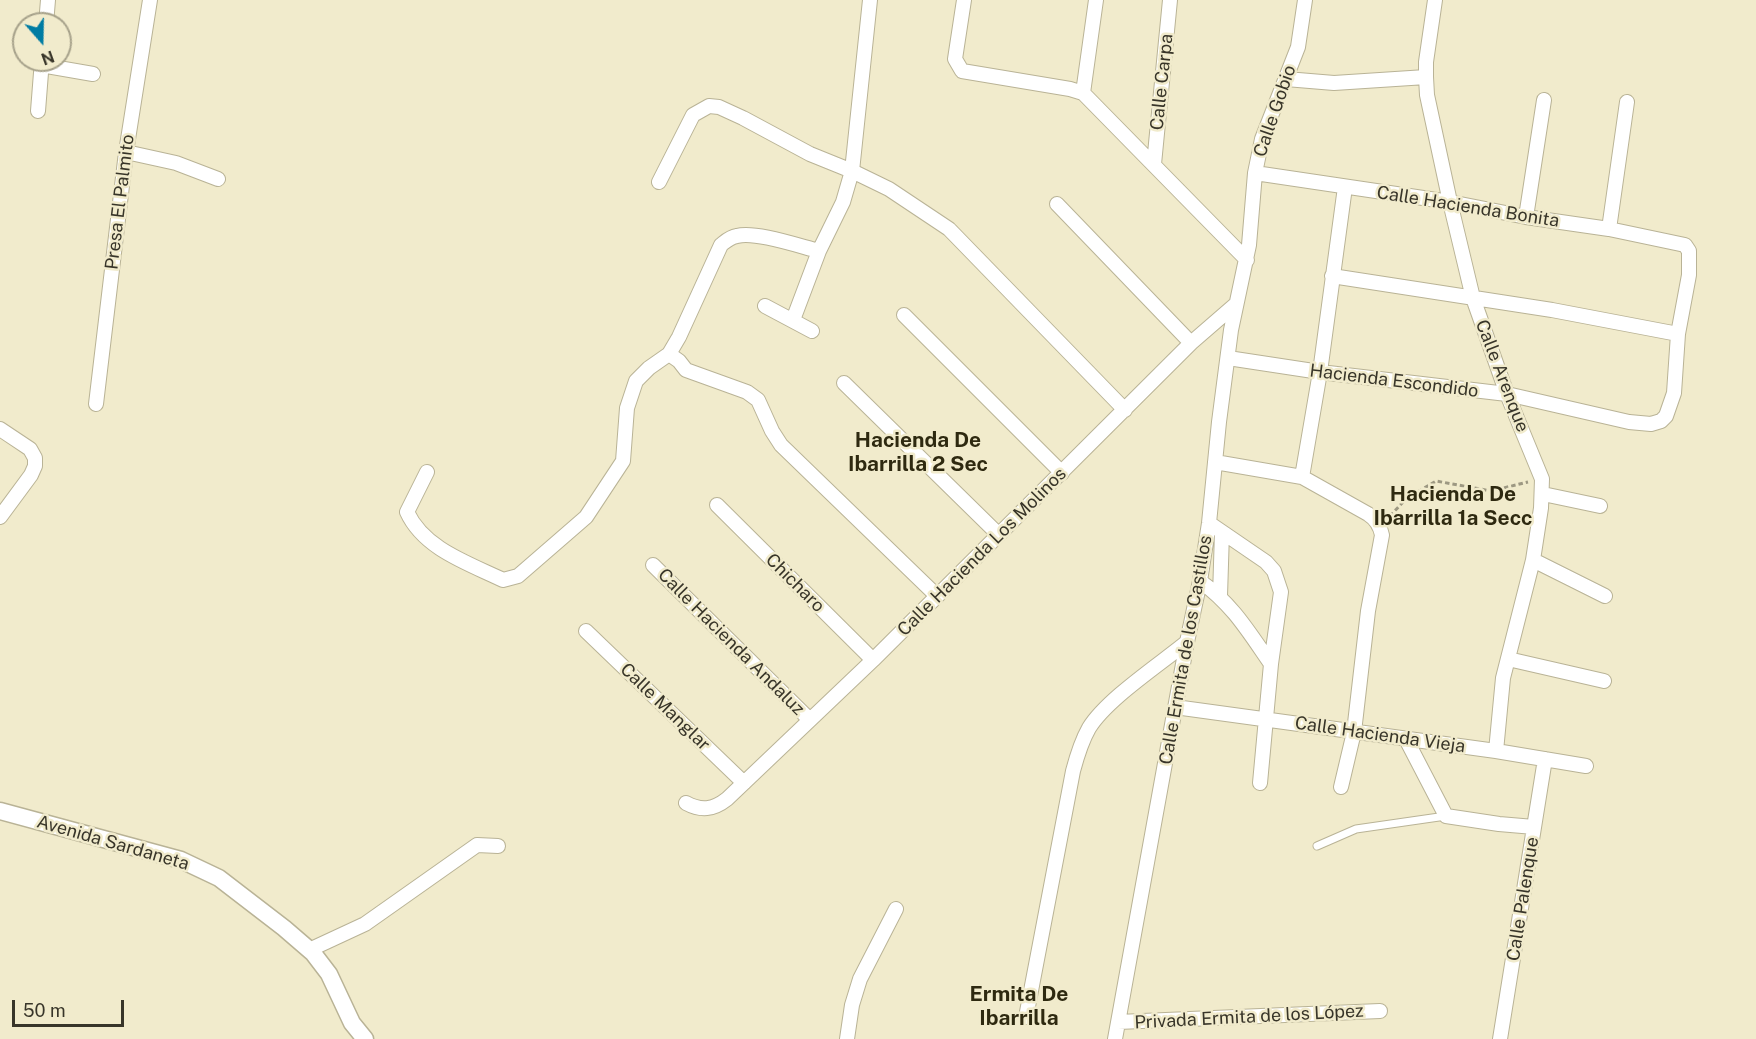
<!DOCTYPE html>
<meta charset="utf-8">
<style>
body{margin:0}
#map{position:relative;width:1756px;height:1039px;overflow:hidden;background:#f1ebcc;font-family:"Public Sans",sans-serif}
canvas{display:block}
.north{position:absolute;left:12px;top:12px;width:60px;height:60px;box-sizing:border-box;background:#f1ebcc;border:2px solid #a7a28b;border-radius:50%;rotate:160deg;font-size:16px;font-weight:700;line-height:24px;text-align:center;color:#383529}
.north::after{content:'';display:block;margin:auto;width:21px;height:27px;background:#007ca3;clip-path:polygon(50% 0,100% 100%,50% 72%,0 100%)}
.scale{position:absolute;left:12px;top:1000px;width:112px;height:27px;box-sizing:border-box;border:3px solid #383529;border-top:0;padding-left:8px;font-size:18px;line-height:21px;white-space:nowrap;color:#383529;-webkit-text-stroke:4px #f1ebcc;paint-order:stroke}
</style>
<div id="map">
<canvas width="1756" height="1039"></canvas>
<div class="north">N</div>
<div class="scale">50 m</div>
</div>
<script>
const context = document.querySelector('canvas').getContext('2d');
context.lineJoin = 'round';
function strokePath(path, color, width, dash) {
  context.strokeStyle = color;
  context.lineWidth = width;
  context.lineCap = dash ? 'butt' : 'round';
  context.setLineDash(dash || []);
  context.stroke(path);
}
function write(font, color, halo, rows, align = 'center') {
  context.font = font + ' "Public Sans",sans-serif';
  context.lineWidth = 5;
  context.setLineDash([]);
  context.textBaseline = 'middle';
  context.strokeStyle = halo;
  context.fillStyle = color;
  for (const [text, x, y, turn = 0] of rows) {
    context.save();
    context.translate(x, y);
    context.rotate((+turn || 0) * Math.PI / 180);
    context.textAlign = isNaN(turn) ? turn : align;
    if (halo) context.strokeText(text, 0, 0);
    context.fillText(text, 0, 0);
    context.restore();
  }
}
const path = new Path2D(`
 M1390 516 1406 499 1436 481 1491 491 1528 482`);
const service = new Path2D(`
 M1317 846 1356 829 1446 816`);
const minor = new Path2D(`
 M964 0 955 59 962 71 1070 89 1083 93 1247 260
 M1435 0 1426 62V77L1427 95 1450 202 1473 298 1507 394 1542 479 1541 508 1533 560 1503 678 1496 751
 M46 24 48 0
 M41 65 93 74
 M1286 79 1334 83 1426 77
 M1083 93 1096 0
 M38 111 42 60
 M126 152 176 163 218 179
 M1154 164 1170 0
 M659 182 693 115 709 106 719 107 743 118 810 154 852 171 889 189 949 229 1125 410
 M1057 204 1191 343
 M1526 217 1544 100
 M1609 229 1627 102
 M819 251C799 246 755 231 737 236 730 237 726 241 721 245L679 337 669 354 679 361 686 370 747 392 758 400 772 431 781 445 937 596
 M1332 276 1552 310 1678 334
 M765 306 812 331
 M904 315 1062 473
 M793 320 819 251 843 202 852 171 870 0
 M1228 358 1320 372 1507 394 1629 422 1651 424 1661 421 1666 416 1674 393 1678 334 1689 275V251L1685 245 1609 229 1526 217 1450 202 1255 173
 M844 383 999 535
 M96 404 126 152 150 0
 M0 429 30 449 35 458V466L31 475 0 517
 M1215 462 1302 477 1368 514C1376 519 1380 525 1382 535L1368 611 1354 732 1341 787
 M427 472 407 512C424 549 468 563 503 580L518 576 586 517 623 461 627 408 636 381 649 368 669 354
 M1302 477 1320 372 1345 187
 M1543 494 1600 506
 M717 505 873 660
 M1209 523 1266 562 1274 571 1281 592 1271 664 1260 783
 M1533 560 1605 596
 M653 565 809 719
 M1200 581C1233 605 1248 631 1271 664
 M1220 596 1222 532
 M586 631 744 783
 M1508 659 1604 681
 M1175 707 1496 751 1586 766
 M1406 739 1446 816 1499 824 1534 827
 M686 803C701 811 713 810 727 799L873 660 1191 343 1236 304
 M309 950 365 924 477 845 498 846
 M1026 1017 1073 771C1077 756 1081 742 1089 728 1107 699 1159 665 1187 642
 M1118 1022 1380 1011
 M847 1039 852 1005 860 979 896 909
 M1115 1039 1187 642 1200 581 1209 523 1219 422 1231 330 1249 245 1255 173 1262 139 1298 47 1305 0
 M1500 1039 1545 759`);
const tertiary = new Path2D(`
 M0 811 181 860 219 878 284 928 313 953 329 974 352 1023 365 1039`);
const streetNames = [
 ["Calle Carpa",1162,82,-84],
 ["Calle Gobio",1275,111,-71],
 ["Presa El Palmito",120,202,-83],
 ["Calle Hacienda Bonita",1468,207,9],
 ["Calle Arenque",1502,376,69],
 ["Hacienda Escondido",1394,381,7],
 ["Calle Hacienda Los Molinos",982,552,-45],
 ["Chicharo",795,583,45],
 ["Calle Hacienda Andaluz",731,642,45],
 ["Calle Ermita de los Castillos",1186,650,-80],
 ["Calle Manglar",665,707,44],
 ["Calle Hacienda Vieja",1380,735,8],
 ["Avenida Sardaneta",113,843,16],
 ["Calle Palenque",1523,899,-81],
 ["Privada Ermita de los López",1249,1017,-3]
];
const quarterNames = [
 ["Hacienda De",918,441],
 ["Ibarrilla 2 Sec",918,465],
 ["Hacienda De",1453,495],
 ["Ibarrilla 1a Secc",1453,519],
 ["Ermita De",1019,995],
 ["Ibarrilla",1019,1019]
];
strokePath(service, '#b9b396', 9);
strokePath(minor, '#b9b396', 16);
strokePath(tertiary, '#b9b396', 19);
strokePath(path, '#9d9882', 3, [4.5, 3]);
strokePath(service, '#fff', 7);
strokePath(minor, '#fff', 14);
strokePath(tertiary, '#fff', 16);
write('18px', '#383529', '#f1ebcc', streetNames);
write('bold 21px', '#2e2910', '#f1ebcc', quarterNames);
</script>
